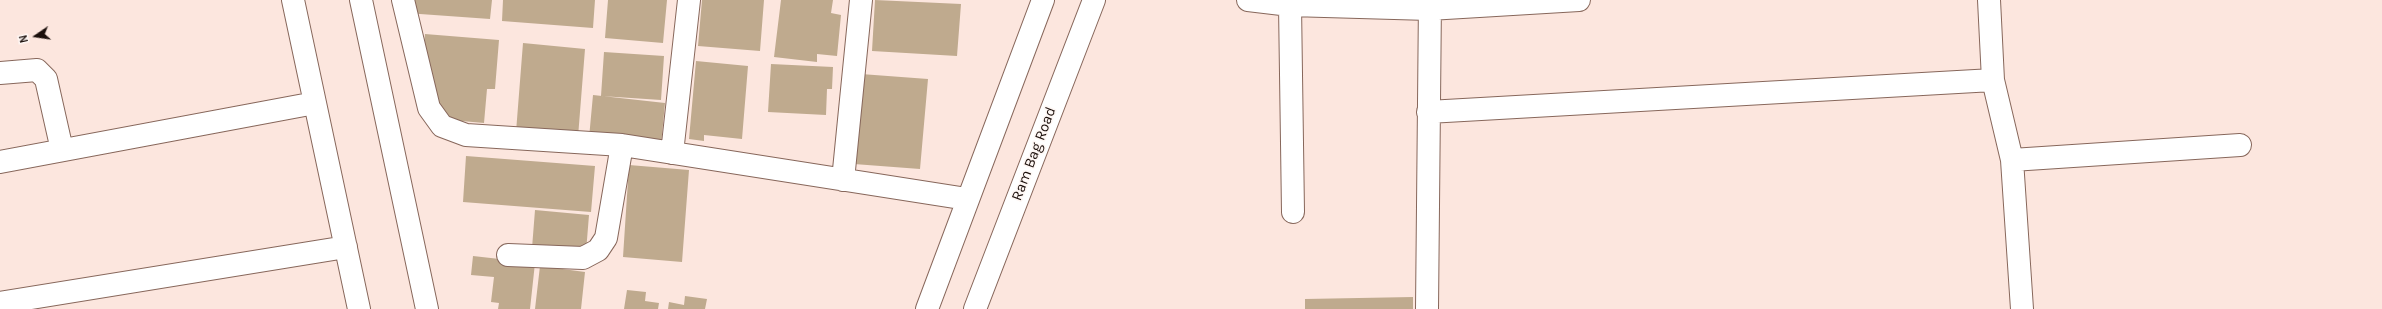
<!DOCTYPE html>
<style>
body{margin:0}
#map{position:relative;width:2382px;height:309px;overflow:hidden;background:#fce6de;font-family:Karla,sans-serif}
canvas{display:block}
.north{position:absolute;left:16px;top:16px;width:40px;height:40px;-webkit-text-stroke:3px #fef7f4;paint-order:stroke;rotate:257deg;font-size:11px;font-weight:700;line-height:16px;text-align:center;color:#1b0f0b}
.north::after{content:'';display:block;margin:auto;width:14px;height:18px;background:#1b0f0b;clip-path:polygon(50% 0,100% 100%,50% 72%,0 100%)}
</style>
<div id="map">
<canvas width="2382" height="309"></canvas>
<div class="north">N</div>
</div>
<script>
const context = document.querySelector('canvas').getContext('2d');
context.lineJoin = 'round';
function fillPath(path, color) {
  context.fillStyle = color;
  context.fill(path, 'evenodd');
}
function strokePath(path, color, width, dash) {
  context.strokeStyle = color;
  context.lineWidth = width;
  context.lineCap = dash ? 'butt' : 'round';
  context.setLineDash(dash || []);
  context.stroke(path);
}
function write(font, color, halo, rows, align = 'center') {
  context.font = font + ' Karla,sans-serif';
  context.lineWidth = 3;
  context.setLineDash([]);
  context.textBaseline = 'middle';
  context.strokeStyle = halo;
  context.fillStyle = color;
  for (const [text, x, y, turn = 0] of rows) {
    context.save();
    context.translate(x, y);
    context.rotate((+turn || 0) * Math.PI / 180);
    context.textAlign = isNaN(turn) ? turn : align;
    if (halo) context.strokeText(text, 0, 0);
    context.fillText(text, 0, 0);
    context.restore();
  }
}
const building = new Path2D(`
 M407 0H492L490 19 406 13Z
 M503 0H595L593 28 502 21Z
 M608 0H667L663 43 605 38Z
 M702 0H764L760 51 698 46Z
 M781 0H833L831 13 841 15 837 56 817 54V62L774 57Z
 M875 0 961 4 957 56 872 51Z
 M425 34 499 40 495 89H487L484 123 428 118 421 82Z
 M523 43 585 49 578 137 516 132Z
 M604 52 664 56 661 100 601 96Z
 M696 61 748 66 742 139 704 135V141L689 139Z
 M771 64 833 67 832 89H827L826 115 768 112Z
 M861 74 928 79 920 169 854 164Z
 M593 95 665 103 661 145 589 138Z
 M466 156 595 166 591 212 463 202Z
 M629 165 689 170 682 262 623 257Z
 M535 210 589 215 586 252 532 248Z
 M473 256 535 263 530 309H498L499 303 491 302 494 277 471 275Z
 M540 266 585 272 581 309H535Z
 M627 290 646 292 645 301 659 303 658 309H624Z
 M685 296 707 299 705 309H668L669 302 684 305Z
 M1413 297V309H1305V299Z`);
const minor = new Path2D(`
 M293 0 359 309
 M361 0 427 309
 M403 0 429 108 442 126 466 135 622 145 967 199
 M1248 0 1290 5 1429 9 1579 0
 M1989 0 1993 80 2012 160 2022 309
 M1290 5 1293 212
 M0 73 37 70 46 79 62 150
 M1428 112 1993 80
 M672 153 689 0
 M2012 160 2240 145
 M0 162 315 103
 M843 180 861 0
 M508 255 583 258 598 250 606 238 622 145
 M0 303 346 247
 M927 309 1043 0
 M975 309 1094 0
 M1427 309 1430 0`);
const streetNames = [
 ["Ram Bag Road",1034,154,-69]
];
fillPath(building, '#bfaa8e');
strokePath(minor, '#87675b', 24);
strokePath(minor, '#fff', 22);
write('15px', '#1b0f0b', '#fef7f4', streetNames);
</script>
